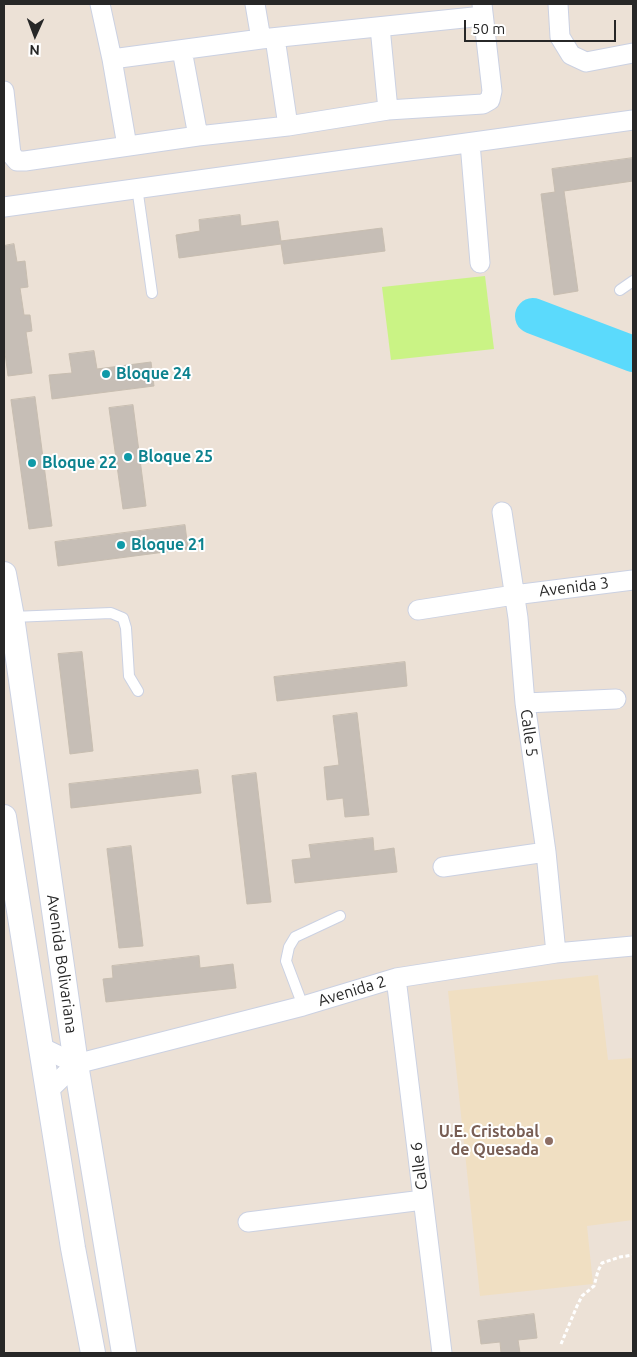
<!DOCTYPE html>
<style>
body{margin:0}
#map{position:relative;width:637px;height:1357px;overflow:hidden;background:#ece1d6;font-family:Ubuntu,sans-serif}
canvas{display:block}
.frame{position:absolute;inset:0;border:5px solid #272727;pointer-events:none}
.north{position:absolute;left:10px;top:10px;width:50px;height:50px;-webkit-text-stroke:4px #fff;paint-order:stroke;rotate:182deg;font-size:14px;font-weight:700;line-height:20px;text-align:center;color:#272727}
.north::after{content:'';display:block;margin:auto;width:18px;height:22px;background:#272727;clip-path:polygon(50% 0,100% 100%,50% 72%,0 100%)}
.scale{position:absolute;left:464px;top:20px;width:152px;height:22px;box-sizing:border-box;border:2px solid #272727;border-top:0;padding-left:6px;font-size:15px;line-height:18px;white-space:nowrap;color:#272727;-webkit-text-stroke:4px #fff;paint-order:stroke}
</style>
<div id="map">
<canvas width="637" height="1357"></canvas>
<div class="frame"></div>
<div class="north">N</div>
<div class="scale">50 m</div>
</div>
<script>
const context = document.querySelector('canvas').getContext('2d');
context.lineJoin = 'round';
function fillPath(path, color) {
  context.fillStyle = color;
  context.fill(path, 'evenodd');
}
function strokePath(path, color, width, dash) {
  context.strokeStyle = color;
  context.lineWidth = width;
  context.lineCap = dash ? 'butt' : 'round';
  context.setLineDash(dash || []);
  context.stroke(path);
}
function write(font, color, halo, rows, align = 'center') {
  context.font = font + ' Ubuntu,sans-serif';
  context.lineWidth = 4;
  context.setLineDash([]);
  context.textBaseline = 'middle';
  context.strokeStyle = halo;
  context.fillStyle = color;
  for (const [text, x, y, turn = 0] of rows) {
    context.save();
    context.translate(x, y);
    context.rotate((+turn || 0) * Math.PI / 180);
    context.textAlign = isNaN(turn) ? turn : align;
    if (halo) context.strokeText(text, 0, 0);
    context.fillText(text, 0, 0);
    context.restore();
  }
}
const education = new Path2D(`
 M598 975 608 1060 633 1058V1220L587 1226 593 1284 480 1296 448 991Z`);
const pitch = new Path2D(`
 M485 276 494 349 391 360 382 287Z`);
const river = new Path2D(`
 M533 316 633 354`);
const building = new Path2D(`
 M633 158V181L564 191 578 291 554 295 541 194 555 192 552 169Z
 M240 215 241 226 278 221 281 241 382 228 385 251 284 264 281 244 179 258 176 235 200 231 199 220Z
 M14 244 17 262 25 261 28 287 20 288 24 315H30L32 331 26 332 32 373 8 376 4 345V246Z
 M94 351 97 369 151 362 154 386 52 399 49 375 72 373 69 354Z
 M35 397 52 526 29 529 11 400Z
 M133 405 146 506 123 509 109 408Z
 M185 525 188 549 58 566 55 542Z
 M82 652 93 751 70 754 58 654Z
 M405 662 407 686 277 701 274 677Z
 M357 713 369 815 345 817 343 798 327 800 324 767 339 765 333 716Z
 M198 770 201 793 71 808 69 784Z
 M256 773 271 902 247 904 232 776Z
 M373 838 374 851 394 848 397 872 295 883 292 860 311 858 309 845Z
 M131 846 143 946 119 948 107 849Z
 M199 956 200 968 233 964 236 988 106 1002 103 979 113 978 112 966Z
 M534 1314 537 1338 518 1340 520 1353H501L500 1342 481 1344 478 1321Z`);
const path = new Path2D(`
 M561 1344 577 1306 582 1296 594 1286 598 1271 602 1263 620 1257 633 1255`);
const service = new Path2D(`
 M137 187 152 293
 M620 290 633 281
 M12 617 111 613 123 618 126 628 129 676 138 691
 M303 1006 286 961 289 947 295 937 340 916`);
const minor = new Path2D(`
 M100 4 112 59 127 146
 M255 4 261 39
 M558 4 560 37 571 55 586 62 633 53
 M380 27 388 110
 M275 38 288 126
 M182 50 198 136
 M112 59 261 39 483 16
 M4 91 11 154 17 161H25L198 136 288 126 388 110 483 104 490 100 492 91 482 4
 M470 143 480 263
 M4 207 633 120
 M502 512 518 618 525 703 546 852 556 953
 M418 610 514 595 633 580
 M525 703 616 699
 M443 867 546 852
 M396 978 442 1353
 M41 1047 76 1064
 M48 1091 76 1064 303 1006 396 978 556 953 633 946
 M248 1222 423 1200`);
const tertiary = new Path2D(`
 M4 574 12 617 76 1064 124 1353
 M4 817 73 1248 93 1353`);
const markers = [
 [106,374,5,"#0f9aa8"],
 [128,457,5,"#0f9aa8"],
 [32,463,5,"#0f9aa8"],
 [121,545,5,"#0f9aa8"],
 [549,1141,5,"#8d6e63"]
];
const cultureNames = [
 ["Bloque 24",116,374],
 ["Bloque 25",138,457],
 ["Bloque 22",42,463],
 ["Bloque 21",131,545]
];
const streetNames = [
 ["Avenida 3",574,587,-7],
 ["Calle 5",529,733,82],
 ["Avenida Bolivariana",62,964,82],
 ["Avenida 2",352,991,-17],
 ["Calle 6",419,1166,-97]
];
const educationNames = [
 ["U.E. Cristobal",539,1132],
 ["de Quesada",539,1150]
];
fillPath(education, '#f0dfc2');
fillPath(pitch, '#caf385');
strokePath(river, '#5bdafc', 36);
fillPath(building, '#c6beb6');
strokePath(building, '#c7bdb0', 1);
strokePath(service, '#cbd1e2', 12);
strokePath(minor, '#cbd1e2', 21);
strokePath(tertiary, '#cbd1e2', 26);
strokePath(path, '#fff', 3, [4, 2.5]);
strokePath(service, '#fff', 10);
strokePath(minor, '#fff', 19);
strokePath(tertiary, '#fff', 24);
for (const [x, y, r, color] of markers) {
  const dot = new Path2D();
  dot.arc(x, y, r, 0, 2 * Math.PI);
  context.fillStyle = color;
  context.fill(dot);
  strokePath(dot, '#fff', 2);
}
write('bold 16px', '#0d838f', '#fff', cultureNames, 'left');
write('16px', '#272727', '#fff', streetNames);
write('bold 16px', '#785e54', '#fff', educationNames, 'right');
</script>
